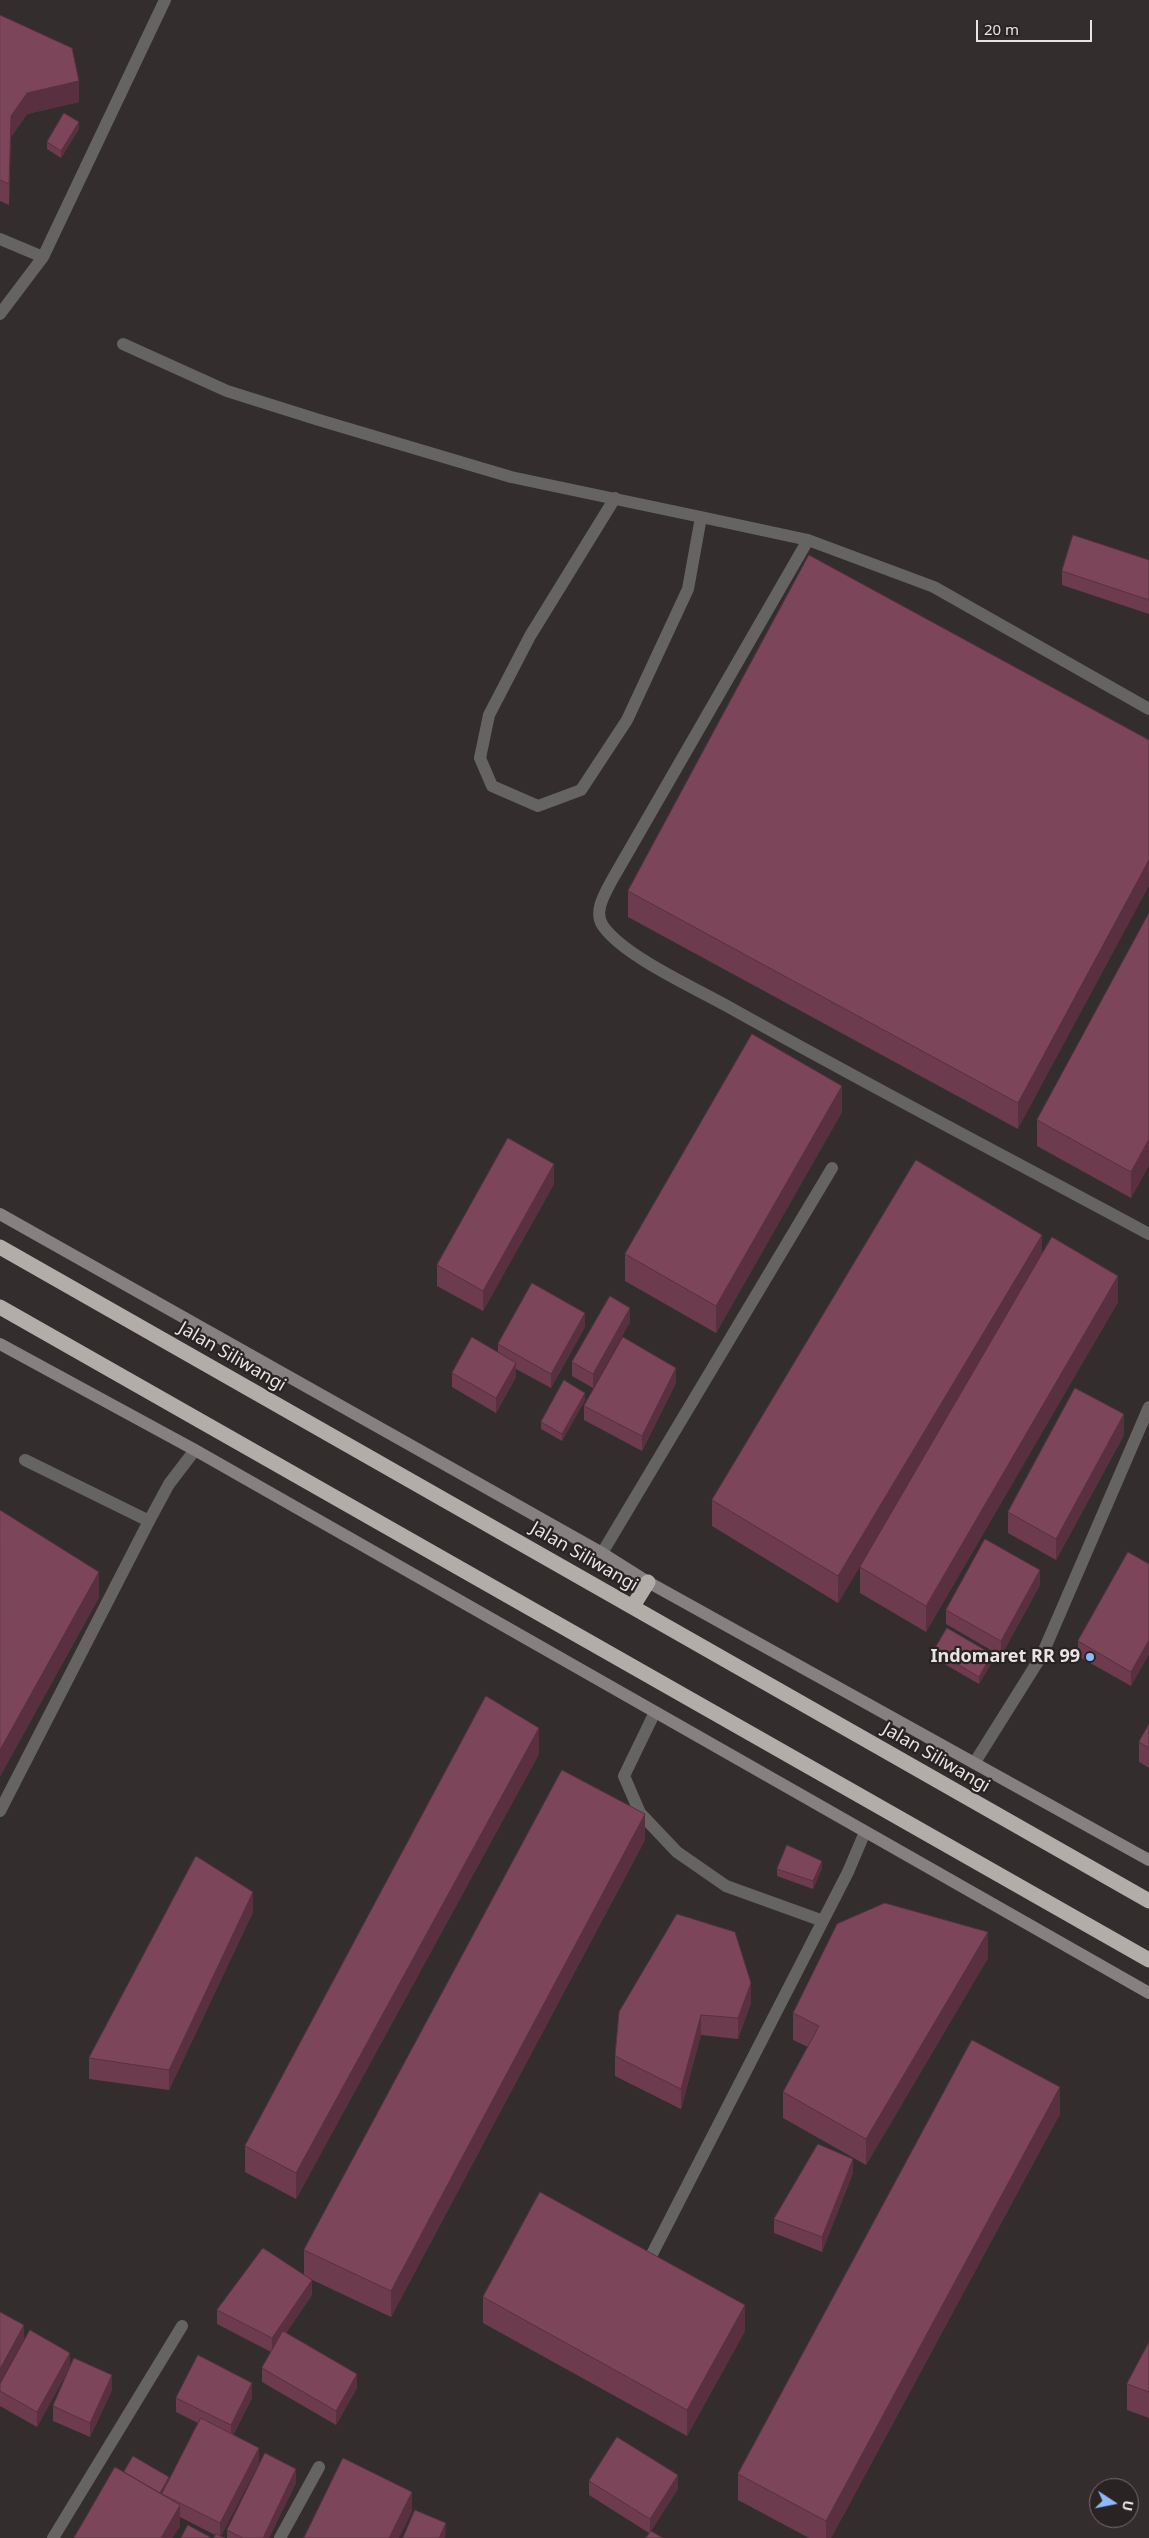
<!DOCTYPE html>
<style>
body{margin:0}
#map{position:relative;width:1149px;height:2538px;overflow:hidden;background:#332d2d;font-family:"Noto Sans",sans-serif}
canvas{display:block}
.north{position:absolute;left:1089px;top:2478px;width:50px;height:50px;box-sizing:border-box;background:#292323;border:1px solid #757070;border-radius:50%;rotate:101deg;font-size:14px;font-weight:700;line-height:20px;text-align:center;color:#e8e4e4}
.north::after{content:'';display:block;margin:auto;width:18px;height:22px;background:#8eb9fc;clip-path:polygon(50% 0,100% 100%,50% 72%,0 100%)}
.scale{position:absolute;left:976px;top:20px;width:116px;height:22px;box-sizing:border-box;border:2px solid #e8e4e4;border-top:0;padding-left:6px;font-size:15px;line-height:18px;white-space:nowrap;color:#e8e4e4;-webkit-text-stroke:4px #292323;paint-order:stroke}
</style>
<div id="map">
<canvas width="1149" height="2538"></canvas>
<div class="north">U</div>
<div class="scale">20 m</div>
</div>
<script>
const context = document.querySelector('canvas').getContext('2d');
context.lineJoin = 'round';
function strokePath(path, color, width, dash) {
  context.strokeStyle = color;
  context.lineWidth = width;
  context.lineCap = dash ? 'butt' : 'round';
  context.setLineDash(dash || []);
  context.stroke(path);
}
function fillPath(path, color) {
  context.fillStyle = color;
  context.fill(path, 'evenodd');
}
function write(font, color, halo, rows, align = 'center') {
  context.font = font + ' "Noto Sans",sans-serif';
  context.lineWidth = 4.5;
  context.setLineDash([]);
  context.textBaseline = 'middle';
  context.strokeStyle = halo;
  context.fillStyle = color;
  for (const [text, x, y, turn = 0] of rows) {
    context.save();
    context.translate(x, y);
    context.rotate((+turn || 0) * Math.PI / 180);
    context.textAlign = isNaN(turn) ? turn : align;
    if (halo) context.strokeText(text, 0, 0);
    context.fillText(text, 0, 0);
    context.restore();
  }
}
const lane = new Path2D(`
 M123 344 227 391 319 420 511 477 701 517 688 589 627 720 581 790 538 806 492 786 480 758 489 715 530 636 615 498
 M701 517 808 540 934 587 1149 709
 M808 540 612 880C605 893 593 912 603 926 624 956 693 987 727 1006 866 1084 1008 1158 1149 1234
 M25 1460 149 1521
 M602 1553 832 1168
 M655 1712 624 1776 640 1813 677 1852 726 1886 823 1921
 M975 1762 1042 1655 1149 1407
 M0 1811 149 1521 169 1484 195 1450
 M649 2260 848 1872 865 1832`);
const street = new Path2D(`
 M0 239 43 257
 M0 314 43 257 165 0
 M53 2538 182 2326
 M280 2538 319 2467`);
const secondary = new Path2D(`
 M0 1214 602 1553 648 1582 1149 1860
 M0 1344 195 1450 1149 1993`);
const highway = new Path2D(`
 M0 1247 1149 1901
 M0 1307 1149 1960
 M633 1606 648 1582`);
const wall = new Path2D(`
 M0 15 79 102 27 114 11 137 9 205 0 201Z
 M79 129 61 158 47 149V142Z
 M1149 560V614L1062 585V571Z
 M1149 740 1018 1129 628 917V891Z
 M1149 913V1165L1131 1198 1037 1146V1120Z
 M842 1112 716 1333 625 1281V1254Z
 M554 1184 483 1311 437 1286V1265Z
 M1042 1253 1118 1302 926 1632 860 1593V1567L882 1529 838 1603 712 1526V1500Z
 M630 1322 593 1388 572 1376V1362Z
 M585 1327 551 1388 516 1369V1377L496 1413 452 1387V1373L498 1352V1344Z
 M676 1383 642 1451 584 1420V1406Z
 M585 1400 562 1441 541 1429V1422Z
 M1124 1435 1056 1560 1008 1533V1512Z
 M1149 1564V1654L1131 1686 1078 1656V1641Z
 M1040 1585 1001 1656 946 1624V1610Z
 M934 1650 992 1662 979 1684 934 1658Z
 M1149 1724V1768L1139 1762V1742Z
 M539 1754 296 2199 245 2172V2146Z
 M645 1840 391 2317 306 2277 312 2295 286 2333 357 2388 336 2425 262 2382V2368L271 2352 217 2324V2310L304 2276V2250Z
 M822 1868 813 1889 777 1876V1869Z
 M253 1912 169 2090 89 2079V2058Z
 M988 1958 866 2165 783 2118V2092L808 2047 793 2040V2013Z
 M751 2003 738 2039 701 2035 681 2109 615 2076V2056L619 2012Z
 M1060 2114 831 2538H809L738 2500V2474Z
 M853 2173 822 2252 774 2233V2219Z
 M483 2297 745 2331 687 2436 483 2323Z
 M1149 2342V2418L1127 2410V2384Z
 M70 2367 37 2427 0 2406V2384Z
 M112 2390 90 2437 53 2421V2406Z
 M176 2398H252L233 2435 259 2463 221 2536 215 2535 180 2517V2526L172 2538H74L124 2472 169 2481 198 2423 176 2412Z
 M589 2481 678 2489 649 2533 589 2495Z
 M296 2483 269 2538H227V2530Z`);
const shadedWall = new Path2D(`
 M79 81V102L27 114 11 137 9 205 11 116 27 93Z
 M79 122V129L61 158V151Z
 M1149 860V886L1018 1129V1103Z
 M842 1086V1112L716 1333V1306Z
 M1149 1139V1165L1131 1198V1172Z
 M554 1164V1184L483 1311V1291Z
 M1042 1235V1262L838 1603V1576Z
 M1118 1276V1302L926 1632V1606Z
 M630 1308V1322L593 1388V1374Z
 M585 1313V1327L551 1388V1374Z
 M516 1363V1377L496 1413V1398Z
 M676 1368V1383L642 1451V1436Z
 M585 1393V1400L562 1441V1434Z
 M1124 1414V1435L1056 1560V1539Z
 M1040 1570V1585L1001 1656V1641Z
 M99 1572V1598L0 1777V1750Z
 M1149 1640V1654L1131 1686V1672Z
 M992 1654V1662L979 1684V1677Z
 M539 1728V1754L296 2199V2173Z
 M645 1814V1840L391 2317V2291Z
 M822 1861V1868L813 1889V1881Z
 M253 1892V1912L169 2090V2070Z
 M988 1932V1958L866 2165V2139Z
 M751 1983V2003L738 2039V2018Z
 M701 2015V2035L681 2109V2089Z
 M1060 2087V2114L831 2538H826V2521Z
 M853 2159V2173L822 2252V2237Z
 M312 2280V2295L272 2353V2338Z
 M745 2305V2331L687 2436V2410Z
 M24 2325V2340L0 2383V2369Z
 M70 2353V2367L37 2427V2412Z
 M357 2374V2388L336 2425V2411Z
 M112 2375V2390L90 2437V2423Z
 M252 2383V2398L231 2440V2425Z
 M259 2448V2463L220 2538V2523Z
 M296 2469V2483L269 2538H263Z
 M678 2475V2489L650 2533V2519Z
 M169 2477V2484L162 2494V2496L157 2499Z
 M412 2492V2512L399 2538H389Z
 M180 2505V2526L172 2538H161Z
 M446 2523 445 2538H439Z`);
const building = new Path2D(`
 M0 15 72 48 79 81 27 93 11 116 9 184 0 180Z
 M64 113 79 122 61 151 47 142Z
 M1073 535 1149 560V600L1062 571Z
 M809 555 1149 740V860L1018 1103 628 891Z
 M1149 913V1139L1131 1172 1037 1120Z
 M752 1034 842 1086 716 1306 625 1254Z
 M508 1138 554 1164 483 1291 437 1265Z
 M916 1160 1042 1235 838 1576 712 1500Z
 M1052 1237 1118 1276 926 1606 860 1567Z
 M532 1283 585 1313 551 1374 498 1344Z
 M610 1296 630 1308 593 1374 572 1362Z
 M472 1337 516 1363 496 1398 452 1373Z
 M623 1337 676 1368 642 1436 584 1406Z
 M564 1380 585 1393 562 1434 541 1422Z
 M1075 1388 1124 1414 1056 1539 1008 1512Z
 M0 1510 99 1572 0 1750Z
 M985 1539 1040 1570 1001 1641 946 1610Z
 M1128 1552 1149 1564V1640L1131 1672 1078 1641Z
 M947 1628 992 1654 979 1677 934 1650Z
 M486 1696 539 1728 296 2173 245 2146Z
 M1149 1724V1748L1139 1742Z
 M562 1770 645 1814 391 2291 304 2250Z
 M787 1845 822 1861 813 1881 777 1869Z
 M196 1856 253 1892 169 2070 89 2058Z
 M885 1903 988 1932 866 2139 783 2092 819 2026 793 2013 837 1924Z
 M677 1914 735 1932 751 1983 738 2018 701 2015 681 2089 615 2056 619 2012Z
 M972 2040 1060 2087 826 2521 738 2474Z
 M818 2144 853 2159 822 2237 774 2219Z
 M540 2192 745 2305 687 2410 483 2297Z
 M263 2248 312 2280 272 2338 217 2310Z
 M0 2312 24 2325 0 2369Z
 M30 2330 70 2353 37 2412 0 2391V2384Z
 M283 2331 357 2374 336 2411 262 2368Z
 M1149 2342V2392L1127 2384Z
 M198 2355 252 2383 231 2425 176 2398Z
 M74 2358 112 2375 90 2423 53 2406Z
 M201 2418 259 2448 220 2523 162 2494Z
 M617 2437 678 2475 650 2519 589 2481Z
 M265 2453 296 2469 263 2538H243L227 2530Z
 M133 2456 169 2477 160 2493 124 2472Z
 M343 2458 412 2492 389 2538H304Z
 M115 2467 180 2505 161 2538H74Z
 M415 2510 446 2523 439 2538H403Z
 M188 2525 210 2537 209 2538H181Z
 M651 2531 663 2538H646Z
 M216 2534 225 2538H214Z`);
const markers = [
 [1090,1657,5,"#8eb9fc"]
];
const streetNames = [
 ["Jalan Siliwangi",232,1357,30],
 ["Jalan Siliwangi",584,1557,30],
 ["Jalan Siliwangi",936,1758,30]
];
const poiNames = [
 ["Indomaret RR 99",1080,1657]
];
strokePath(lane, '#666463', 12);
strokePath(street, '#666463', 12);
strokePath(secondary, '#868180', 12);
strokePath(highway, '#b3adaa', 15);
fillPath(wall, '#6c3b4d');
fillPath(shadedWall, '#58303f');
fillPath(building, '#7d455a');
strokePath(building, '#58303f', 1);
for (const [x, y, r, color] of markers) {
  const dot = new Path2D();
  dot.arc(x, y, r, 0, 2 * Math.PI);
  context.fillStyle = color;
  context.fill(dot);
  strokePath(dot, '#292323', 2);
}
write('18px', '#e8e4e4', '#292323', streetNames);
write('bold 18px', '#e8e4e4', '#292323', poiNames, 'right');
</script>
